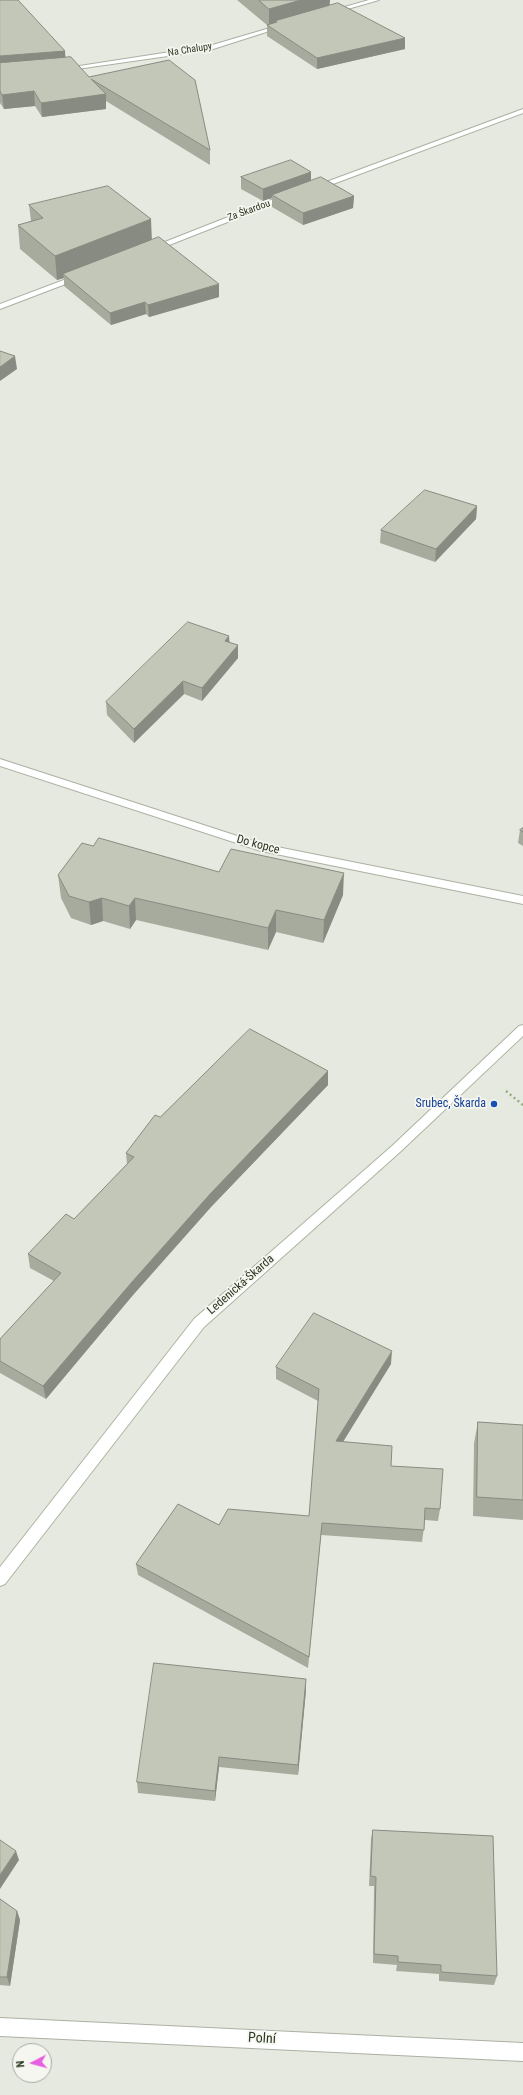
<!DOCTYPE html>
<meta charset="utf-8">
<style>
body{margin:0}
#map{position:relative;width:523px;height:2095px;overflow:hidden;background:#e6e9e0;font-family:"Roboto Condensed",sans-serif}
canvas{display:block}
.north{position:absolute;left:12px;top:2043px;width:40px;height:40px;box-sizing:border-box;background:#f5f6f0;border:1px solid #a5aa9e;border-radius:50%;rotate:264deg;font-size:11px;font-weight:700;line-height:16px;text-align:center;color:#2d3822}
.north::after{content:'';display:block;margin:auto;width:14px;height:18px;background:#e661e2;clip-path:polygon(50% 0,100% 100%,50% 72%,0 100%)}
</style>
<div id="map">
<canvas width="523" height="2095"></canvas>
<div class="north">N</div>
</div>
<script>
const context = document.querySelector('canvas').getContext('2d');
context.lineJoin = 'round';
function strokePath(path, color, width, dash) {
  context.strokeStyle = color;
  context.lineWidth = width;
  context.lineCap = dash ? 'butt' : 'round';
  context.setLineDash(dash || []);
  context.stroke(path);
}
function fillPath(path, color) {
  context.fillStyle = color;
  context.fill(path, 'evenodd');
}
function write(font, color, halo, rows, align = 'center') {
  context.font = font + ' "Roboto Condensed",sans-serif';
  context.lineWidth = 3.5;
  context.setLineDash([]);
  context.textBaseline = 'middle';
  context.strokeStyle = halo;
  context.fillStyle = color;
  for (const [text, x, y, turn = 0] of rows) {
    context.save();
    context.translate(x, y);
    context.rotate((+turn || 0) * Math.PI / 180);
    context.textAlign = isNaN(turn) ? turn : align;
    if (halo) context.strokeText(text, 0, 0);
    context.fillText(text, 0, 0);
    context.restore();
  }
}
const path = new Path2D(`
 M506 1091 523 1105`);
const minor = new Path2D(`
 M369 0H379L330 14 327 12Z
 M280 25 285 26 210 50 63 71 60 69 209 46Z
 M523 109V113L317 190 310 188Z
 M284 195 291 197 154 251 147 249Z
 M77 275 84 277 0 309V304Z
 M0 759 262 844 523 896V904L261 851 0 766Z
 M0 2018 523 2043V2061L0 2036Z`);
const secondary = new Path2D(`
 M523 1025V1036L400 1152 204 1327 5 1584 0 1586V1567L194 1319 392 1146 519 1026Z`);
const wall = new Path2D(`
 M0 0 65 51V58L89 77 210 150V165L106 101V109L42 117 35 106 4 109 0 103Z
 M237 0H330L329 6 405 49 317 69 267 36V25Z
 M311 172V181L354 196 353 208 303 225 272 207V198L263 201 241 189V177Z
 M29 205 152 240 219 297 149 317 146 314 111 325 64 286V278L57 280 20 249 18 225 31 221Z
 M477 506 476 519 435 562 380 543 381 530Z
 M229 636V642L238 658 202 701 184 694 134 743 107 715 106 702Z
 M523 828V846L518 843 520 830Z
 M93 846 219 872 343 895 323 943 276 932 268 950 136 920 130 929 103 921 91 925 71 918 61 898 58 875Z
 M328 1071V1085L211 1207 133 1295 46 1399 0 1373V1339L54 1281 30 1268 28 1254 74 1219 127 1164 126 1153 160 1117Z
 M391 1364 343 1442 391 1466 440 1509 438 1521 425 1520 422 1542 321 1535 308 1668 138 1575 136 1564 219 1525 309 1516 318 1401 276 1379V1367Z
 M478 1422 523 1425V1520L473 1516 474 1443Z
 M306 1690 298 1775 219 1767 215 1801 138 1793 137 1782Z
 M373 1830 497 1976 494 1985 439 1981V1974L396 1971 397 1965 373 1963 374 1886H369L371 1839Z
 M0 1899 17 1911 20 1920 10 1986 0 1985Z`);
const shadedWall = new Path2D(`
 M301 0H330L329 10 277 22 275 21V25L269 26V9Z
 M405 38V49L317 69V58Z
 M65 51 66 65 0 70V56Z
 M34 91 35 106 4 109 2 95Z
 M106 94V109L42 117 41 103Z
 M311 172V184L272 195V198L263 201V189Z
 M354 196 353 208 303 225V213Z
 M151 219 152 243 63 274 64 278 57 280 55 256Z
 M219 284V297L149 317 148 305Z
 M145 302 146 314 111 325 110 313Z
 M15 356 17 369 0 381V367Z
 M477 506 476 519 435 562 436 549Z
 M229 636 230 650 225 641Z
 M238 645V658L202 701V688Z
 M183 681 184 694 134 743V729Z
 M344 873 343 895 323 943 324 920Z
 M102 898 103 921 91 925 89 902Z
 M135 898 136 920 130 929 129 906Z
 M276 910V932L268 950V928Z
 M328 1071V1085L211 1207 133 1295 46 1399 43 1386 132 1282 211 1193Z
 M392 1351 391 1364 336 1453V1441Z
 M322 1523 321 1535 308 1668 309 1657Z
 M306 1679V1690L298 1775V1765Z
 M219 1757V1767L215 1801V1791Z
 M16 1851 19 1860 0 1889V1875Z
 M17 1911 20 1920 10 1986 7 1977Z`);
const building = new Path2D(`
 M0 0H18L65 51 0 56Z
 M259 0H301L269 9Z
 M338 3 405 38 317 58 267 25 277 22 275 21Z
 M71 57 89 77 169 60 195 80 210 150 91 79 106 94 41 103 34 91 2 95 0 91V63Z
 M291 160 311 172 263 189 241 177Z
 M321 177 354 196 303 213 272 195Z
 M108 186 151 219 55 256 18 225 43 218 29 205Z
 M159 237 219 284 148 305 145 302 110 313 63 274Z
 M0 351 15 356 0 367Z
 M425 490 477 506 436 549 381 530Z
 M188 622 229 636 225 641 238 645 202 688 183 681 134 729 106 702Z
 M523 828V832L520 830Z
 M99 838 219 872 231 849 344 873 324 920 276 910 268 928 135 898 129 906 102 898 89 902 69 896 58 875 82 843 93 846Z
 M250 1029 328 1071 211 1193 132 1282 43 1386 0 1361V1339L61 1273 28 1254 66 1214 74 1219 134 1157 126 1153 155 1115 160 1117Z
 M314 1313 392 1351 336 1441 392 1446 391 1466 443 1469 440 1509 425 1508 424 1530 322 1523 309 1657 136 1564 178 1504 219 1525 228 1509 309 1516 319 1389 276 1367Z
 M478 1422 523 1425V1500L477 1497Z
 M154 1663 306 1679 298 1765 219 1757 215 1791 137 1782Z
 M373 1830 493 1836 497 1976 441 1972V1965L398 1962V1956L374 1954 376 1877 371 1876Z
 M0 1840 16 1851 0 1875Z
 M0 1899 17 1911 7 1977H0Z`);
const markers = [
 [494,1104,4,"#1a4fb4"]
];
const farStreetnames = [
 ["Na Chalupy",190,50,-9],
 ["Za Škardou",249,211,-20]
];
const streetNames = [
 ["Do kopce",258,845,15],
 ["Ledenická-Škarda",241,1285,-41]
];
const transitNames = [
 ["Srubec, Škarda",486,1104]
];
const nearStreetnames = [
 ["Polní",262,2039,3]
];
strokePath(minor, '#abb0a3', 2);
strokePath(secondary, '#abb4a0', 2);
strokePath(path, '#98ab83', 2.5, [2, 3]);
fillPath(minor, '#fff');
fillPath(secondary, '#fff');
fillPath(wall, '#a7ab9e');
fillPath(shadedWall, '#888b81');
fillPath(building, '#c2c7b8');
strokePath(building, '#888b81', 1);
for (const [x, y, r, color] of markers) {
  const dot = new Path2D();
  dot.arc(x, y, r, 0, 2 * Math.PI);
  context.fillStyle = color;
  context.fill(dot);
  strokePath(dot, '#f5f6f0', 1.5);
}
write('10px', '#2d3822', '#f5f6f0', farStreetnames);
write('12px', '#2d3822', '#f5f6f0', streetNames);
write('12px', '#164399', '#f5f6f0', transitNames, 'right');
write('14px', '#2d3822', '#f5f6f0', nearStreetnames);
</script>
